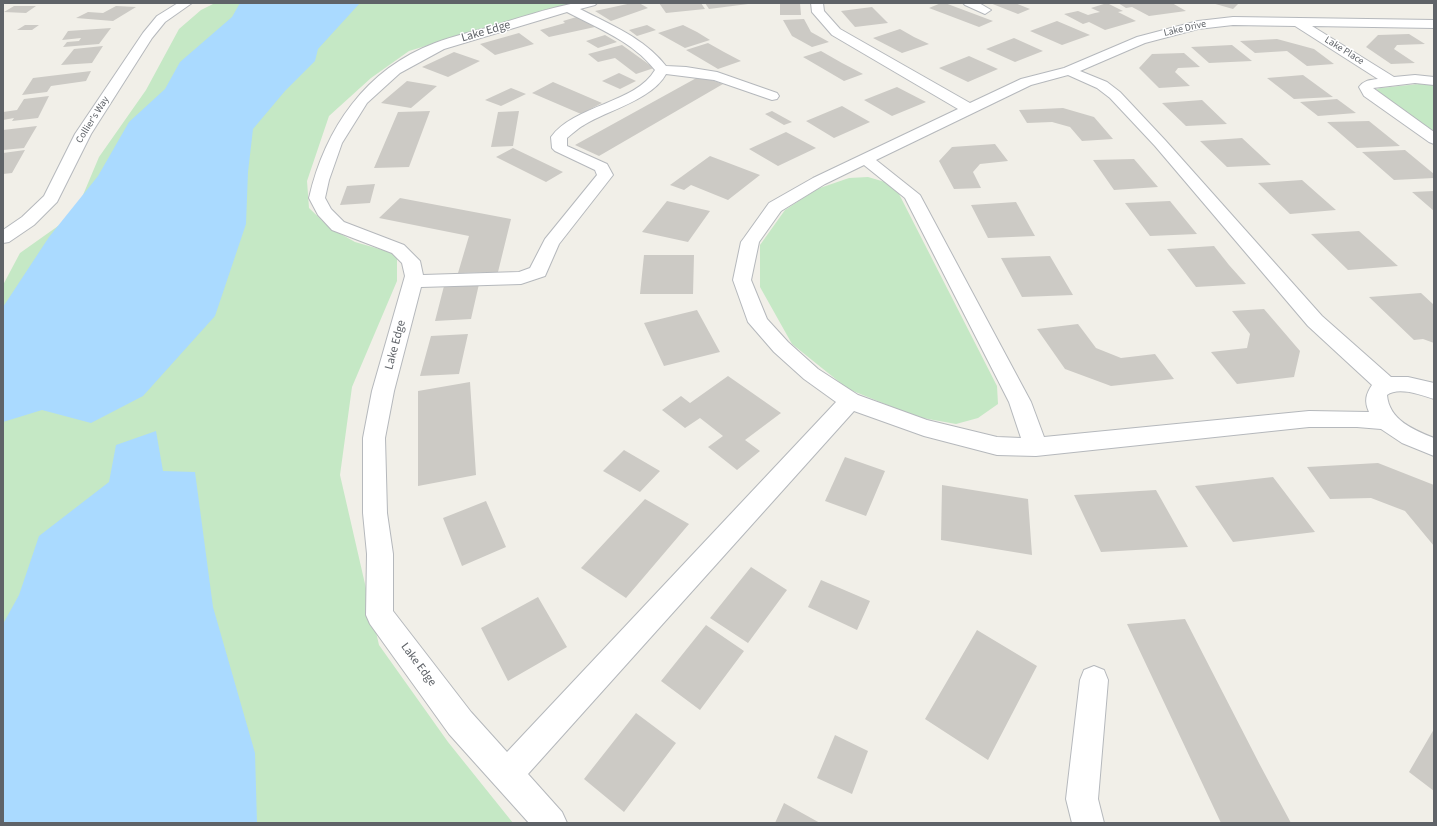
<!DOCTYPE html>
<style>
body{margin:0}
#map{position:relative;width:1437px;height:826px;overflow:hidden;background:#f1efe8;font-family:"Source Sans 3",sans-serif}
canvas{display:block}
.frame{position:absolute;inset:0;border:4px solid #5f6368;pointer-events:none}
</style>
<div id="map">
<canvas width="1437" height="826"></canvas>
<div class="frame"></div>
</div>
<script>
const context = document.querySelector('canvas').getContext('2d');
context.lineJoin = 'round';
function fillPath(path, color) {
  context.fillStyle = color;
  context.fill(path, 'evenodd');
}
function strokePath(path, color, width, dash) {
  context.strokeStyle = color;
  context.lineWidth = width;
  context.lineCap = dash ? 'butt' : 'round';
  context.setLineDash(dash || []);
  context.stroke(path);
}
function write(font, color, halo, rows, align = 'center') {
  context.font = font + ' "Source Sans 3",sans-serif';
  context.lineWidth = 3;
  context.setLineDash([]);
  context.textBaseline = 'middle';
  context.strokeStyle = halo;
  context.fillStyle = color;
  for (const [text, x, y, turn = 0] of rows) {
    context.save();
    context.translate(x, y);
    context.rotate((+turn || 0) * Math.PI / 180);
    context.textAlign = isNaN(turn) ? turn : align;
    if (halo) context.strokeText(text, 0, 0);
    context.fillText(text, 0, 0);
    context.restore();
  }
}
const green = new Path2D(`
 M215 3H576L548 9 409 51 371 78 329 116 307 181 309 208 330 228 355 242 397 254V281L352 387 340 475 379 645 448 742 513 823H3V285L20 253 75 214 99 157 146 90 179 29 201 10Z
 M1419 84 1434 85V134L1375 90 1380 88Z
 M868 177 885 182 899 194 997 386 998 404 978 418 956 424 917 417 848 389 792 344 760 287V245L785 210 817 189 849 178Z`);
const water = new Path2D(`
 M240 3H360L318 49 315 61 285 91 253 129 248 172 246 224 215 316 143 396 91 423 42 410 3 422V307L49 237 98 176 129 122 165 89 180 62 232 17Z
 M156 431 163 471 195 472 213 607 255 753 257 823H3V624L19 595 39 536 109 482 116 445Z`);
const building = new Path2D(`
 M632 3H639L648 8 611 21 595 11Z
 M659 3H701L705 9 666 13Z
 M705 3H748V4L709 9Z
 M780 3H800L801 15H780Z
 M941 3H945L993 21 979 27 929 8Z
 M990 3H1015L1030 9 1018 14Z
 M1107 3 1123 11 1118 12 1136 21 1105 30 1089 22 1083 24 1064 14 1078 11 1088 15 1095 13 1100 12 1091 8Z
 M1118 3H1172L1186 11 1149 16 1132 7 1126 8Z
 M1212 3H1239L1233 9Z
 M14 6H36L26 13 4 12Z
 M116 6 136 7 113 21 76 18 88 12 103 13Z
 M872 7 888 23 855 27 841 11Z
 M580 16 595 27 549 37 540 30 565 23 563 21Z
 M804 19 811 32 829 42 812 47 792 36 783 20Z
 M1057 21 1090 35 1062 45 1030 31Z
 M25 25H39L32 30H17Z
 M647 25 656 30 637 36 629 30Z
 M683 25 697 32 710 40 685 48 658 33Z
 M111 28 99 44 63 47 67 42 79 41 81 38 62 40 68 31Z
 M900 29 914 37 929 44 902 53 873 38Z
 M519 33 534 44 495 55 480 44Z
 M1409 34 1425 44 1397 45 1394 49 1415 63 1391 64 1366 47 1378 35Z
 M605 35 617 42 598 48 586 41Z
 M1014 38 1043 51 1015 62 986 49Z
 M1277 39 1314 49 1334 64 1307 66 1287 51 1255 53 1240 41Z
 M708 43 724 52 741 61 718 69 686 50Z
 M622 45 654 68 636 74 615 58 598 62 588 54Z
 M1232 45 1252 61 1209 63 1191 47Z
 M103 46 92 63 61 65 74 49Z
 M821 51 842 63 863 74 844 81 803 57Z
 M454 52 480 61 448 77 422 67Z
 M1184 53 1200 67 1178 68 1175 72 1190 86 1159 88 1139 68 1152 54Z
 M969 56 998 69 968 82 939 68Z
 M91 71 86 81 51 86 47 92 22 95 33 78Z
 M619 73 636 81 620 89 602 81Z
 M1303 75 1333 97 1294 99 1267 78Z
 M700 76 723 84 599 156 575 145Z
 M407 81 437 86 411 108 381 103Z
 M553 82 602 103 581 114 532 93Z
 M897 87 926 102 892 116 864 100Z
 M511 88 526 94 501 106 485 100Z
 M49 96 38 118 12 121 14 118 3 120V112L17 110 24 99Z
 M1337 99 1356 113 1318 116 1300 102Z
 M1202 100 1227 124 1186 126 1162 103Z
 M842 106 870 122 834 138 806 121Z
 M1063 108 1094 117 1113 139 1082 141 1070 127 1052 122 1027 123 1019 110Z
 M430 111 409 167 374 168 398 112Z
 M519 111 513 146 491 147 498 112Z
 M772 111 792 122 784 125 765 114Z
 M1369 121 1400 146 1357 148 1327 122Z
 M37 126 24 148 3 150V130Z
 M786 132 816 148 778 166 749 149Z
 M1242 138 1271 165 1227 167 1200 141Z
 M995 144 1008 161 980 164 973 172 981 188 954 189 939 161 952 147Z
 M513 148 563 172 546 182 496 157Z
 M25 150 12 173 3 174V153Z
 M1405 150 1434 174V178L1394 180 1362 152Z
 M710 156 760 175 728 200 691 185 684 190 670 185Z
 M1134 159 1158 187 1114 190 1093 160Z
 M1302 180 1336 210 1290 214 1258 183Z
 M375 184 370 203 340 205 347 186Z
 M1434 191V211L1412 192Z
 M400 198 511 219 498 272 458 273 469 236 379 218Z
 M667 201 710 211 688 242 642 232Z
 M1170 201 1197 234 1150 236 1125 203Z
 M1016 202 1035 236 988 238 971 205Z
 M1359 231 1378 248 1398 266 1348 270 1311 234Z
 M1214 246 1229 265 1246 284 1196 287 1167 249Z
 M644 255H694L693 294H640Z
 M1050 256 1073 295 1022 297 1001 258Z
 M479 284 471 319 435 321 444 286Z
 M1421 293 1434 305V343L1423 339 1414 340 1369 297Z
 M1264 309 1300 351 1294 377 1237 384 1211 352 1247 348 1250 334 1232 311Z
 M697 310 720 352 664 366 644 323Z
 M1078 324 1096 348 1121 358 1155 354 1174 379 1111 386 1065 369 1037 329Z
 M468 334 459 374 420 376 431 336Z
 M728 376 781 413 745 440 760 451 737 470 708 447 723 436 700 418 685 428 662 410 681 396 690 403Z
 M470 382 476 475 418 486V391Z
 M624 450 660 471 640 492 603 471Z
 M845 457 885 471 866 516 825 501Z
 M1378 463 1434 485V546L1405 511 1371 498 1330 499 1307 467Z
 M1273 477 1315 532 1233 542 1195 486Z
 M942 485 1028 499 1032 555 941 540Z
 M1156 490 1188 547 1101 552 1074 495Z
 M645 499 689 524 626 598 581 568Z
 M486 501 506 547 462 566 443 518Z
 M751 567 787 590 748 643 710 618Z
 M821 580 870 601 857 630 808 607Z
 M538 597 567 647 508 681 481 628Z
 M1185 619 1260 765 1291 823H1221L1127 624Z
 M706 625 744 651 700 710 661 681Z
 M977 630 1037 666 988 760 925 719Z
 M636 713 676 743 624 812 584 779Z
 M1434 729V791L1409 772Z
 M835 735 868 751 852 794 817 778Z
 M784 803 820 823H775Z`);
const minor = new Path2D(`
 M178 3H192L165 22 152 38 91 134 57 202 34 225 9 242 3 243V230L22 217 44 196 75 134 143 33 157 16Z
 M575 3H597L595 5 580 9C611 25 644 38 666 66L686 67 717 72 777 93 779 96 777 99 772 100 714 80 666 74C652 100 608 110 584 125 578 128 572 134 567 138V146L607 164 613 175 559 244 545 276 521 284 421 287 394 391 385 438 387 513 393 554V611L471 712 507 752 836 402 804 379 774 352 748 322 733 280 741 242 744 238 769 203 813 178 958 109 832 35 812 12 811 3H823L824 11 840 29 970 103 1021 79 1064 68 1137 37 1198 21 1233 17 1434 20V28L1312 26 1394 77 1415 75 1434 77V85L1415 83 1373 88 1434 132V144L1429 142 1364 96 1359 87C1364 80 1370 80 1378 79L1295 26 1233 25 1198 29 1145 43 1080 71 1107 82 1120 92 1165 140 1322 316 1391 377H1408L1434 383V399C1422 395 1398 386 1387 395 1389 420 1414 430 1434 438V456L1402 443 1381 429 1357 427H1309L1036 456 997 455 924 436 854 411 528 774 562 812 567 823H529L449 734 370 624 366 615 367 554 363 513V438L372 391 405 276 402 263 392 253 332 230 318 215 309 198C325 128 366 69 435 43 453 36 472 32 490 27 518 18 546 9 575 3ZM567 12C598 28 633 42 655 70 636 103 574 105 551 137L552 148 555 151 595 170 597 175 545 239 530 268 519 272 423 275 420 261 404 245 344 222 331 209 325 198 329 180 342 143 367 103 400 73 444 49ZM1068 75 1097 88 1110 98 1155 146 1308 326 1372 385C1366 394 1364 401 1369 412L1309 411 1044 437 1031 402 920 195 876 160 1031 85ZM864 165 905 198 1009 402 1021 438 997 437 927 420 858 395 818 369 788 342 767 319 751 280 759 242 781 211 825 184Z
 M963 3H979L991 10 985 14 965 5Z
 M1094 666 1104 670 1108 680 1098 799 1104 823H1072L1066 799 1080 680 1084 670Z`);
const farStreetnames = [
 ["Lake Drive",1185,29,-13],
 ["Lake Place",1344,51,32],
 ["Collier's Way",93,120,-58]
];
const streetNames = [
 ["Lake Edge",486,32,-16],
 ["Lake Edge",396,345,-75],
 ["Lake Edge",418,665,53]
];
fillPath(green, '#c5e8c5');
fillPath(water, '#aadaff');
fillPath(building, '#cccac5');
strokePath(minor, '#b5b8bc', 2);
fillPath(minor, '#fff');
write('10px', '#5f6368', '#fff', farStreetnames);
write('12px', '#5f6368', '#fff', streetNames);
</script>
